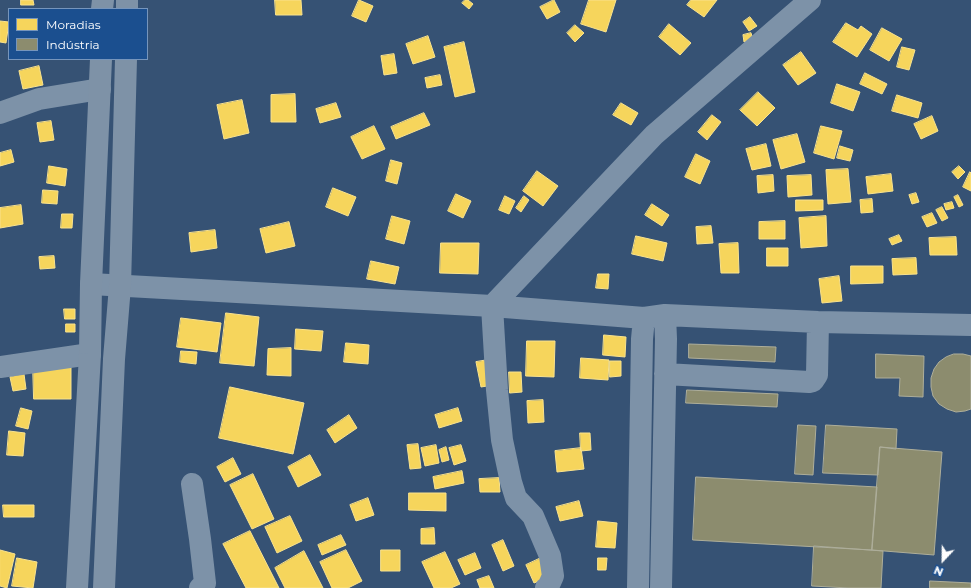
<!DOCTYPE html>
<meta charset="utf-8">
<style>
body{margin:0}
#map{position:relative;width:971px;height:588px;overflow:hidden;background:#365274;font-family:Montserrat,sans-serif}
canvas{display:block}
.legend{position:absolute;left:8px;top:8px;width:140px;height:52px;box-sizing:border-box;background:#1b4f8f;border:1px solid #7695bc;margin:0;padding:5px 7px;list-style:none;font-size:12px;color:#fff}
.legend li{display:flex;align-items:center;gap:8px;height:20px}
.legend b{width:20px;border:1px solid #7695bc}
.north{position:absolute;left:923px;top:540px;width:40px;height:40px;-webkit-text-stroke:3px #1b4f8f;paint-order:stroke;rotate:202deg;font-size:11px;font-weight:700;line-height:16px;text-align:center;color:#fff}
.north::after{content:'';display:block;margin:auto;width:14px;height:18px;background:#fff;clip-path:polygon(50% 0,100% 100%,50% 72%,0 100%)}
</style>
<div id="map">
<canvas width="971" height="588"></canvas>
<ul class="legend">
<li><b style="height:11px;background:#f6d55c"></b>Moradias</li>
<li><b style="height:11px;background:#8c8c6e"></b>Indústria</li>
</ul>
<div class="north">N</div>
</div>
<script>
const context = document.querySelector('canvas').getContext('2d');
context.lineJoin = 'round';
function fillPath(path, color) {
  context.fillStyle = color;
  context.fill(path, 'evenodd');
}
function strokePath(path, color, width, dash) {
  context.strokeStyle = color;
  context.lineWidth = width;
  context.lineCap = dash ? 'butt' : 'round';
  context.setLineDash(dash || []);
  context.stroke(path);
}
const homes = new Path2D(`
 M21 0H33L34 5H21Z
 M275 0H301L302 15H276Z
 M359 0 373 6 366 22 352 16Z
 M465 0H468L473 4 469 9 462 3Z
 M554 0 560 12 547 19 540 7Z
 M589 0H616L606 32 581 24Z
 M691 0H717L704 17 687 5Z
 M750 17 757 26 749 31 743 22Z
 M0 21 9 22 6 43 0 42Z
 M846 23 858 30 861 26 872 34 857 57 833 42Z
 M669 24 691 43 680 55 659 37Z
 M575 25 584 33 575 42 567 33Z
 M882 28 902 39 889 61 870 50Z
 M751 33 753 39 744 42 743 35Z
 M428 36 435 57 413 64 406 44Z
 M464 42 475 92 455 97 444 47Z
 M902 47 915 50 909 70 897 67Z
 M801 52 816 73 798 85 783 65Z
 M394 54 397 73 384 75 381 56Z
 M39 66 43 85 23 89 19 71Z
 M865 73 887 84 882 94 860 84Z
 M440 75 442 85 427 88 425 78Z
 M837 84 860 92 853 111 831 103Z
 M758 92 775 108 757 126 740 110Z
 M295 94 296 122H271V95Z
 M897 95 922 103 918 118 892 111Z
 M242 100 249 133 224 139 217 105Z
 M336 103 341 117 320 123 316 109Z
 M621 103 638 113 631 125 613 115Z
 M424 113 430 125 396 139 391 127Z
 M712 115 721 122 707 140 698 132Z
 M932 116 938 131 921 139 914 124Z
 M51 121 54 140 40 142 37 123Z
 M374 126 385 149 362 159 351 137Z
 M821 126 842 131 834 159 814 153Z
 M797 134 805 162 781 169 773 140Z
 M766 144 771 166 752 170 746 149Z
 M840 146 853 150 850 161 837 158Z
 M11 150 14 162 0 166V153Z
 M696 154 710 161 700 184 685 177Z
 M391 160 402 163 397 184 386 181Z
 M49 166 67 169 65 186 47 183Z
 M959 166 965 172 958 179 952 172Z
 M848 169 851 202 828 204 826 170Z
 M537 171 558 186 543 206 523 191Z
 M970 172 971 173V191L963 187Z
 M891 174 893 191 868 194 866 177Z
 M773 175 774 191 758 193 757 176Z
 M811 175 812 195 788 197 787 176Z
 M333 188 356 197 348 216 326 207Z
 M43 190 58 191 57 204 42 203Z
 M916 193 919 202 912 204 909 195Z
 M456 194 471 201 463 218 448 211Z
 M958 195 963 205 959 207 954 197Z
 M505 196 515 201 509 214 499 210Z
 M524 196 529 200 521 212 516 208Z
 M872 199 873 212 861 213 860 200Z
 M796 200H823V210L796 211Z
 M952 202 954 208 946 210 944 204Z
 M652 204 669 215 662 226 645 215Z
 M21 205 23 224 0 228V208Z
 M942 207 948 218 942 221 936 210Z
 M932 213 937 223 927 227 922 217Z
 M62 214H73L72 228H61Z
 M392 216 410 221 404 244 386 239Z
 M826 216 827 246 801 248 799 218Z
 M785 221V239H759V222Z
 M289 222 295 246 266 253 260 229Z
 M711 226 713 243 697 244 696 227Z
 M215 230 217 248 191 252 189 233Z
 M899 235 902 241 892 245 889 239Z
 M636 236 667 243 663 261 632 254Z
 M956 237 957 255H930L929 238Z
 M441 243H479L478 274 440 273Z
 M738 243 739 273H721L719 244Z
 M767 248H788V266H767Z
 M54 256 55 268 40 269 39 257Z
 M916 258 917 274 893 275 892 259Z
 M371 261 399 267 395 284 367 279Z
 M851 266H883V283L851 284Z
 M598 274H609L608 289 596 288Z
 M839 276 842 301 822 303 819 279Z
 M64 309H75V319H65Z
 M226 313 259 317 254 366 220 363Z
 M181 318 221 323 217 352 177 347Z
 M66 324H75V332H66Z
 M296 329 323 331 321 351 295 349Z
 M604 335 626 337 625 357 603 355Z
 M527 341H555L554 377 526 376Z
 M346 343 369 345 368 364 344 362Z
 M291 348V376L267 375 268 349Z
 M181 351 197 352 196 364 180 362Z
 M581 358 609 360 608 380 580 378Z
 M488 360 493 385 481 387 476 362Z
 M610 361H621V376L610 377Z
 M33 365H71V399H34Z
 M509 372H521L522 392 510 393Z
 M24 374 26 389 13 391 10 377Z
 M230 387 304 403 293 454 219 438Z
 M543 400 544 422 528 423 527 401Z
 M21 408 32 411 28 429 16 426Z
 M458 408 462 421 439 428 435 415Z
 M349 415 357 428 335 443 327 430Z
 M9 431 25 433 23 456 7 455Z
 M580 433H590L591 450 581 451Z
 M418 444 421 468 410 469 407 445Z
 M436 445 439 463 425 466 421 448Z
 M461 445 466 461 454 465 449 448Z
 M446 447 449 460 442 462 439 450Z
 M581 448 584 469 557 472 555 451Z
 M310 455 321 475 298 487 288 467Z
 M233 458 241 474 225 482 217 467Z
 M462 471 464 483 435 489 433 477Z
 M253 474 274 519 252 529 230 485Z
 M499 478 500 492H480L479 479Z
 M409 493H446V511L409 510Z
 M368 498 374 515 356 521 350 505Z
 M579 501 583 516 560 521 556 507Z
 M3 505H34V517H4Z
 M290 516 302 541 277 553 265 527Z
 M598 521 617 523 615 548 596 547Z
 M434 528 435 544H421V529Z
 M250 531 279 588H246L223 544Z
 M341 535 346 545 322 555 318 545Z
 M503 540 514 566 503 571 492 545Z
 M0 550 15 554 7 588 0 586Z
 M346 550 362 581 348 588H332L320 562Z
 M381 550H400V571H381Z
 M304 551 323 588H285L275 568Z
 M445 552 460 584 451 588H434L422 562Z
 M475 553 481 568 465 575 458 560Z
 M17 558 37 562 33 588 12 586Z
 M541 558 549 577 534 583 526 565Z
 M598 558H607L606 570H598Z
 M489 576 494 588H480L477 580Z`);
const industry = new Path2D(`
 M689 344 776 347 775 362 689 358Z
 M876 354 924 356 923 397 899 396 900 378H876Z
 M954 354H963L971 356V409L965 411 956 412 947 409 939 404 933 396 931 387V378L934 369 939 362 946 357Z
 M687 390 778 394 777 407 686 403Z
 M798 425 816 426 813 475 795 474Z
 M826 425 897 429 896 449 880 447 878 475 823 473Z
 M880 447 942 452 934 555 872 550Z
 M696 477 877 487 872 550 693 540Z
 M814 546 883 551 881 588H849L812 586Z
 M930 581 971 583V588H930Z`);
const minor = new Path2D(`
 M0 113 39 99 100 89
 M91 284 492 306 644 318 665 315 818 322 971 325
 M0 367 90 354
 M665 374 809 382 813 381 817 375 818 322
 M192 484 200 539 205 583 200 588
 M546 588 548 587 553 576 550 556 533 516 516 498 511 482 502 440 497 390 492 306 654 135 810 0
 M638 588 642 339 644 318
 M661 588 666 339 665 315`);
const highway = new Path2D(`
 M102 9 103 0
 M127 9V0
 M77 588 90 354 91 284 101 59
 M104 588 114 359 120 286 126 59`);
fillPath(homes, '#f6d55c');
strokePath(homes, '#f9e28d', 1);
fillPath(industry, '#8c8c6e');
strokePath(industry, '#aeae9a', 1);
strokePath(minor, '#7d92a8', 22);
strokePath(highway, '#7e92a7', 22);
</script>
